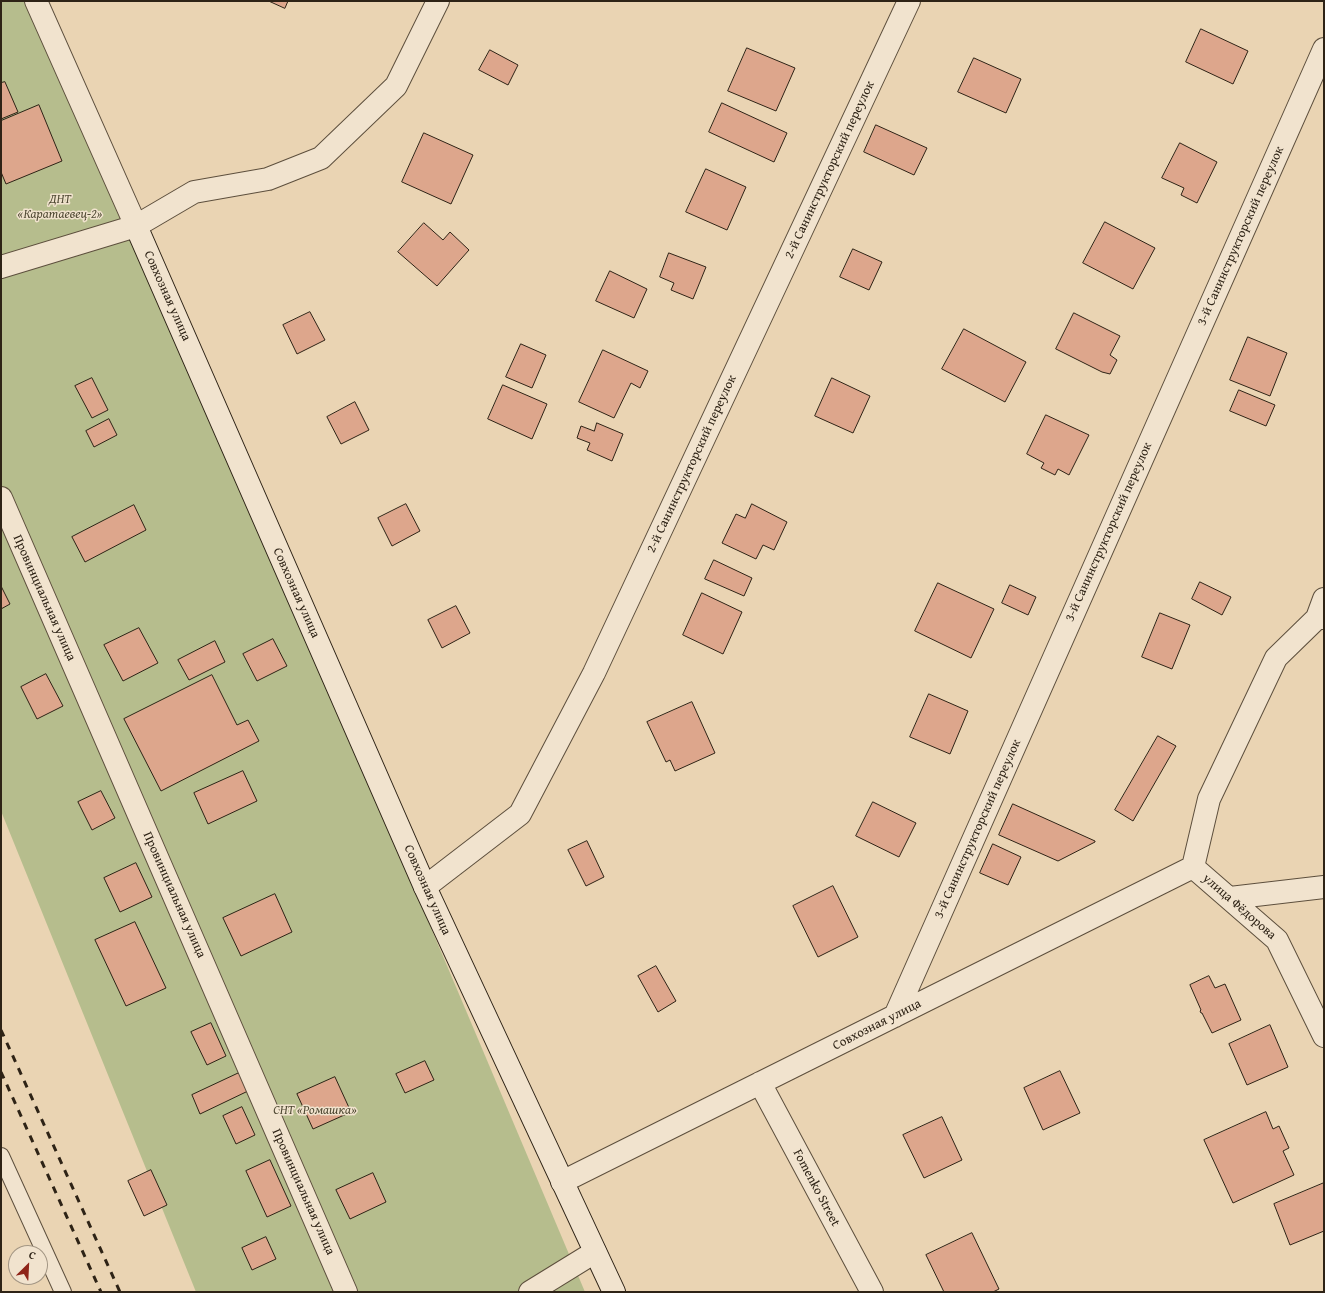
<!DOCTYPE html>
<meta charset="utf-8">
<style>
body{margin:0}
#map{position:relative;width:1325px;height:1293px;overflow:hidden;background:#ead4b3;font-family:"Gentium Book Plus",serif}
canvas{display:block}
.frame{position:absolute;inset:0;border:2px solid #2e2316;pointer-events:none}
.north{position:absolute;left:8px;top:1245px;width:40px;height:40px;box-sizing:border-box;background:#f1e3ce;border:1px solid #a39684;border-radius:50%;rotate:24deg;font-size:11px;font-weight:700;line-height:16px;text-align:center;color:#2e2316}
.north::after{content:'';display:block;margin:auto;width:14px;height:18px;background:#8f2418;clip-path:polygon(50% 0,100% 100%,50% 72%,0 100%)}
</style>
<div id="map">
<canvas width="1325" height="1293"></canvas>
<div class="frame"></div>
<div class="north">С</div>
</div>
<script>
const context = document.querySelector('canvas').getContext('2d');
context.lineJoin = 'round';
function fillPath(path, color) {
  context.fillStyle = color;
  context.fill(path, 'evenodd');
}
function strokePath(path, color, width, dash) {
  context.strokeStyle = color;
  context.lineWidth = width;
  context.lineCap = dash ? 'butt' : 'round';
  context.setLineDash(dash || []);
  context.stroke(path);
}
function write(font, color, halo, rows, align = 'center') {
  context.font = font + ' "Gentium Book Plus",serif';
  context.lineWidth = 3;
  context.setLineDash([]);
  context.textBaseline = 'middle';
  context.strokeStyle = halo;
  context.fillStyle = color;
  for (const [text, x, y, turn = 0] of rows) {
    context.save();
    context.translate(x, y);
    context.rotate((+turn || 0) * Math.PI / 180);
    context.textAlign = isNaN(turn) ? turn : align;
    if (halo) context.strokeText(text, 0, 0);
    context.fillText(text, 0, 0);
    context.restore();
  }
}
const green = new Path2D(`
 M1 1H25L146 254 585 1292H196L1 811Z`);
const building = new Path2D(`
 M269 1H288L285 8Z
 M1201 29 1248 51 1233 84 1186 62Z
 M747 48 795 68 776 111 728 91Z
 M490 50 518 65 508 85 479 70Z
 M974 58 1021 79 1006 113 958 92Z
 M5 82 18 112 1 119V83Z
 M722 103 787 133 774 162 709 132Z
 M39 105 62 161 6 184 1 172V121Z
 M876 125 927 148 914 175 864 152Z
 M424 133 473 155 451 204 402 182Z
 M1180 143 1217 162 1197 203 1181 195 1184 188 1162 178Z
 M706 169 746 187 727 230 686 212Z
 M1105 222 1155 248 1133 289 1083 263Z
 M424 223 443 240 450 232 469 250 437 286 398 252Z
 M853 249 882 262 869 290 840 277Z
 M669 253 706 267 693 299 671 290 674 283 660 277Z
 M610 271 647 289 634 318 596 301Z
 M310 312 325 340 297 354 283 325Z
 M1074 313 1120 336 1110 355 1117 360 1110 374 1102 372 1056 349Z
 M964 329 1026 362 1005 402 942 369Z
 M1248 337 1287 353 1270 396 1230 380Z
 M521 344 546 355 532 388 506 377Z
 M603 350 648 371 640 388 631 383 614 418 579 402Z
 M92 378 108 410 92 418 75 386Z
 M832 378 870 396 853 433 815 416Z
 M503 385 547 404 532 439 488 419Z
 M1239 390 1275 405 1266 426 1230 411Z
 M355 402 369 430 341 444 327 417Z
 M1046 415 1089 435 1069 475 1058 469 1055 475 1041 468 1044 463 1027 454Z
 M109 419 117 435 94 447 86 431Z
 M597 423 623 434 612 461 587 450 590 443 577 438 581 426 594 431Z
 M406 504 420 531 392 546 378 518Z
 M752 504 787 522 774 550 763 545 756 559 722 543 736 514 745 518Z
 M134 505 146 530 85 562 72 537Z
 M714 560 752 578 744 596 705 579Z
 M1200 582 1231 597 1222 615 1192 599Z
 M938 583 994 609 971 658 915 631Z
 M1010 585 1036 597 1028 615 1002 603Z
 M1 586 10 604 1 609Z
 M702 593 742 612 723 654 683 635Z
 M456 606 470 633 442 648 428 620Z
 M1160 613 1190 625 1172 669 1142 657Z
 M139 628 158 663 123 681 104 645Z
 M273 639 287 666 257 681 243 654Z
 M215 641 225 662 189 680 178 660Z
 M46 674 63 706 37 719 21 687Z
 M212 675 237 725 248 720 259 741 161 791 124 719Z
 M929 694 968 711 950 754 910 737Z
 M692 702 715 753 675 771 670 760 666 762 647 722Z
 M1158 736 1176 746 1133 821 1115 810Z
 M243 771 257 801 208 824 194 793Z
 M101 791 115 818 92 830 78 802Z
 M873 802 916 823 899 857 856 836Z
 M1013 804 1095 841V842L1058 861 999 835Z
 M587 841 604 877 586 886 568 850Z
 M993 844 1021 857 1008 885 980 873Z
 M136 863 152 897 120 912 104 878Z
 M833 886 858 937 818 957 793 906Z
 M275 894 292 932 241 956 223 918Z
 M135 922 166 988 126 1006 95 940Z
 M656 966 676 1001 658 1012 638 976Z
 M1209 976 1215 988 1225 984 1241 1020 1212 1033 1202 1013H1201L1200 1011 1201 1010 1190 985Z
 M211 1023 226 1056 207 1065 191 1032Z
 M1270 1025 1288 1067 1247 1085 1229 1044Z
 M425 1061 434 1080 405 1093 396 1074Z
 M1060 1071 1080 1113 1043 1130 1024 1088Z
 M239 1073 248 1091 200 1114 192 1095Z
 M335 1077 351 1112 313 1129 297 1094Z
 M242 1107 255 1135 236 1144 223 1116Z
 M1266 1112 1273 1129 1279 1126 1289 1148 1283 1151 1294 1175 1233 1203 1204 1140Z
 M942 1117 962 1160 924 1178 903 1135Z
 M270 1160 291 1206 267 1217 246 1171Z
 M151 1170 167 1205 144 1216 128 1181Z
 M373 1173 386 1202 350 1219 336 1190Z
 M1324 1183V1231L1290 1245 1274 1204Z
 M972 1233 999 1289 993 1292H944L926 1255Z
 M266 1237 276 1259 252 1270 242 1248Z`);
const lane = new Path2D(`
 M1 1156 63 1292`);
const street = new Path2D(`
 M36 1 136 226
 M1 267 136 226 194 192 268 179 321 158 396 86 438 1
 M1 498 346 1292
 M1317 618 1324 599
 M1193 867 1209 799 1276 658 1317 618H1324
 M1193 867 1277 940 1324 1036
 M425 887 520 814 594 673 909 1
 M1230 898 1324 887
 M895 1016 1324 49
 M760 1083 872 1292
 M562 1182 1193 867
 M530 1292 595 1252`);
const secondary = new Path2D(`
 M136 226 425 887 614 1292`);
const rail = new Path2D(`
 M1 1030 120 1292
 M1 1072 101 1292`);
const streetNames = [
 ["2-й Санинструкторский переулок",830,170,-65],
 ["3-й Санинструкторский переулок",1241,236,-66],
 ["Совхозная улица",167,296,66],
 ["2-й Санинструкторский переулок",692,464,-65],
 ["3-й Санинструкторский переулок",1109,532,-66],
 ["Совхозная улица",296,593,66],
 ["Провинциальная улица",44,598,66],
 ["3-й Санинструкторский переулок",978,829,-66],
 ["Совхозная улица",427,890,66],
 ["Провинциальная улица",174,895,66],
 ["улица Фёдорова",1239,907,41],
 ["Совхозная улица",877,1025,-27],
 ["Fomenko Street",816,1188,62],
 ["Провинциальная улица",303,1192,66]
];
const parkNames = [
 ["ДНТ",60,200],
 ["«Каратаевец-2»",60,215],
 ["СНТ «Ромашка»",315,1111]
];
fillPath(green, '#b6bd8d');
fillPath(building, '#dda68c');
strokePath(building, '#2e2316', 1);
strokePath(lane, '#5d4f3d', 18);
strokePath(street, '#5d4f3d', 24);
strokePath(secondary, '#2e2316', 24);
strokePath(lane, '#f1e3ce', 16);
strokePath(street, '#f1e3ce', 22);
strokePath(secondary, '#f1e3ce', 22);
strokePath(rail, '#2e2316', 3, [7, 7]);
write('13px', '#2e2316', '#f1e3ce', streetNames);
write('italic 13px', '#504a34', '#f1e3ce', parkNames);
</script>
